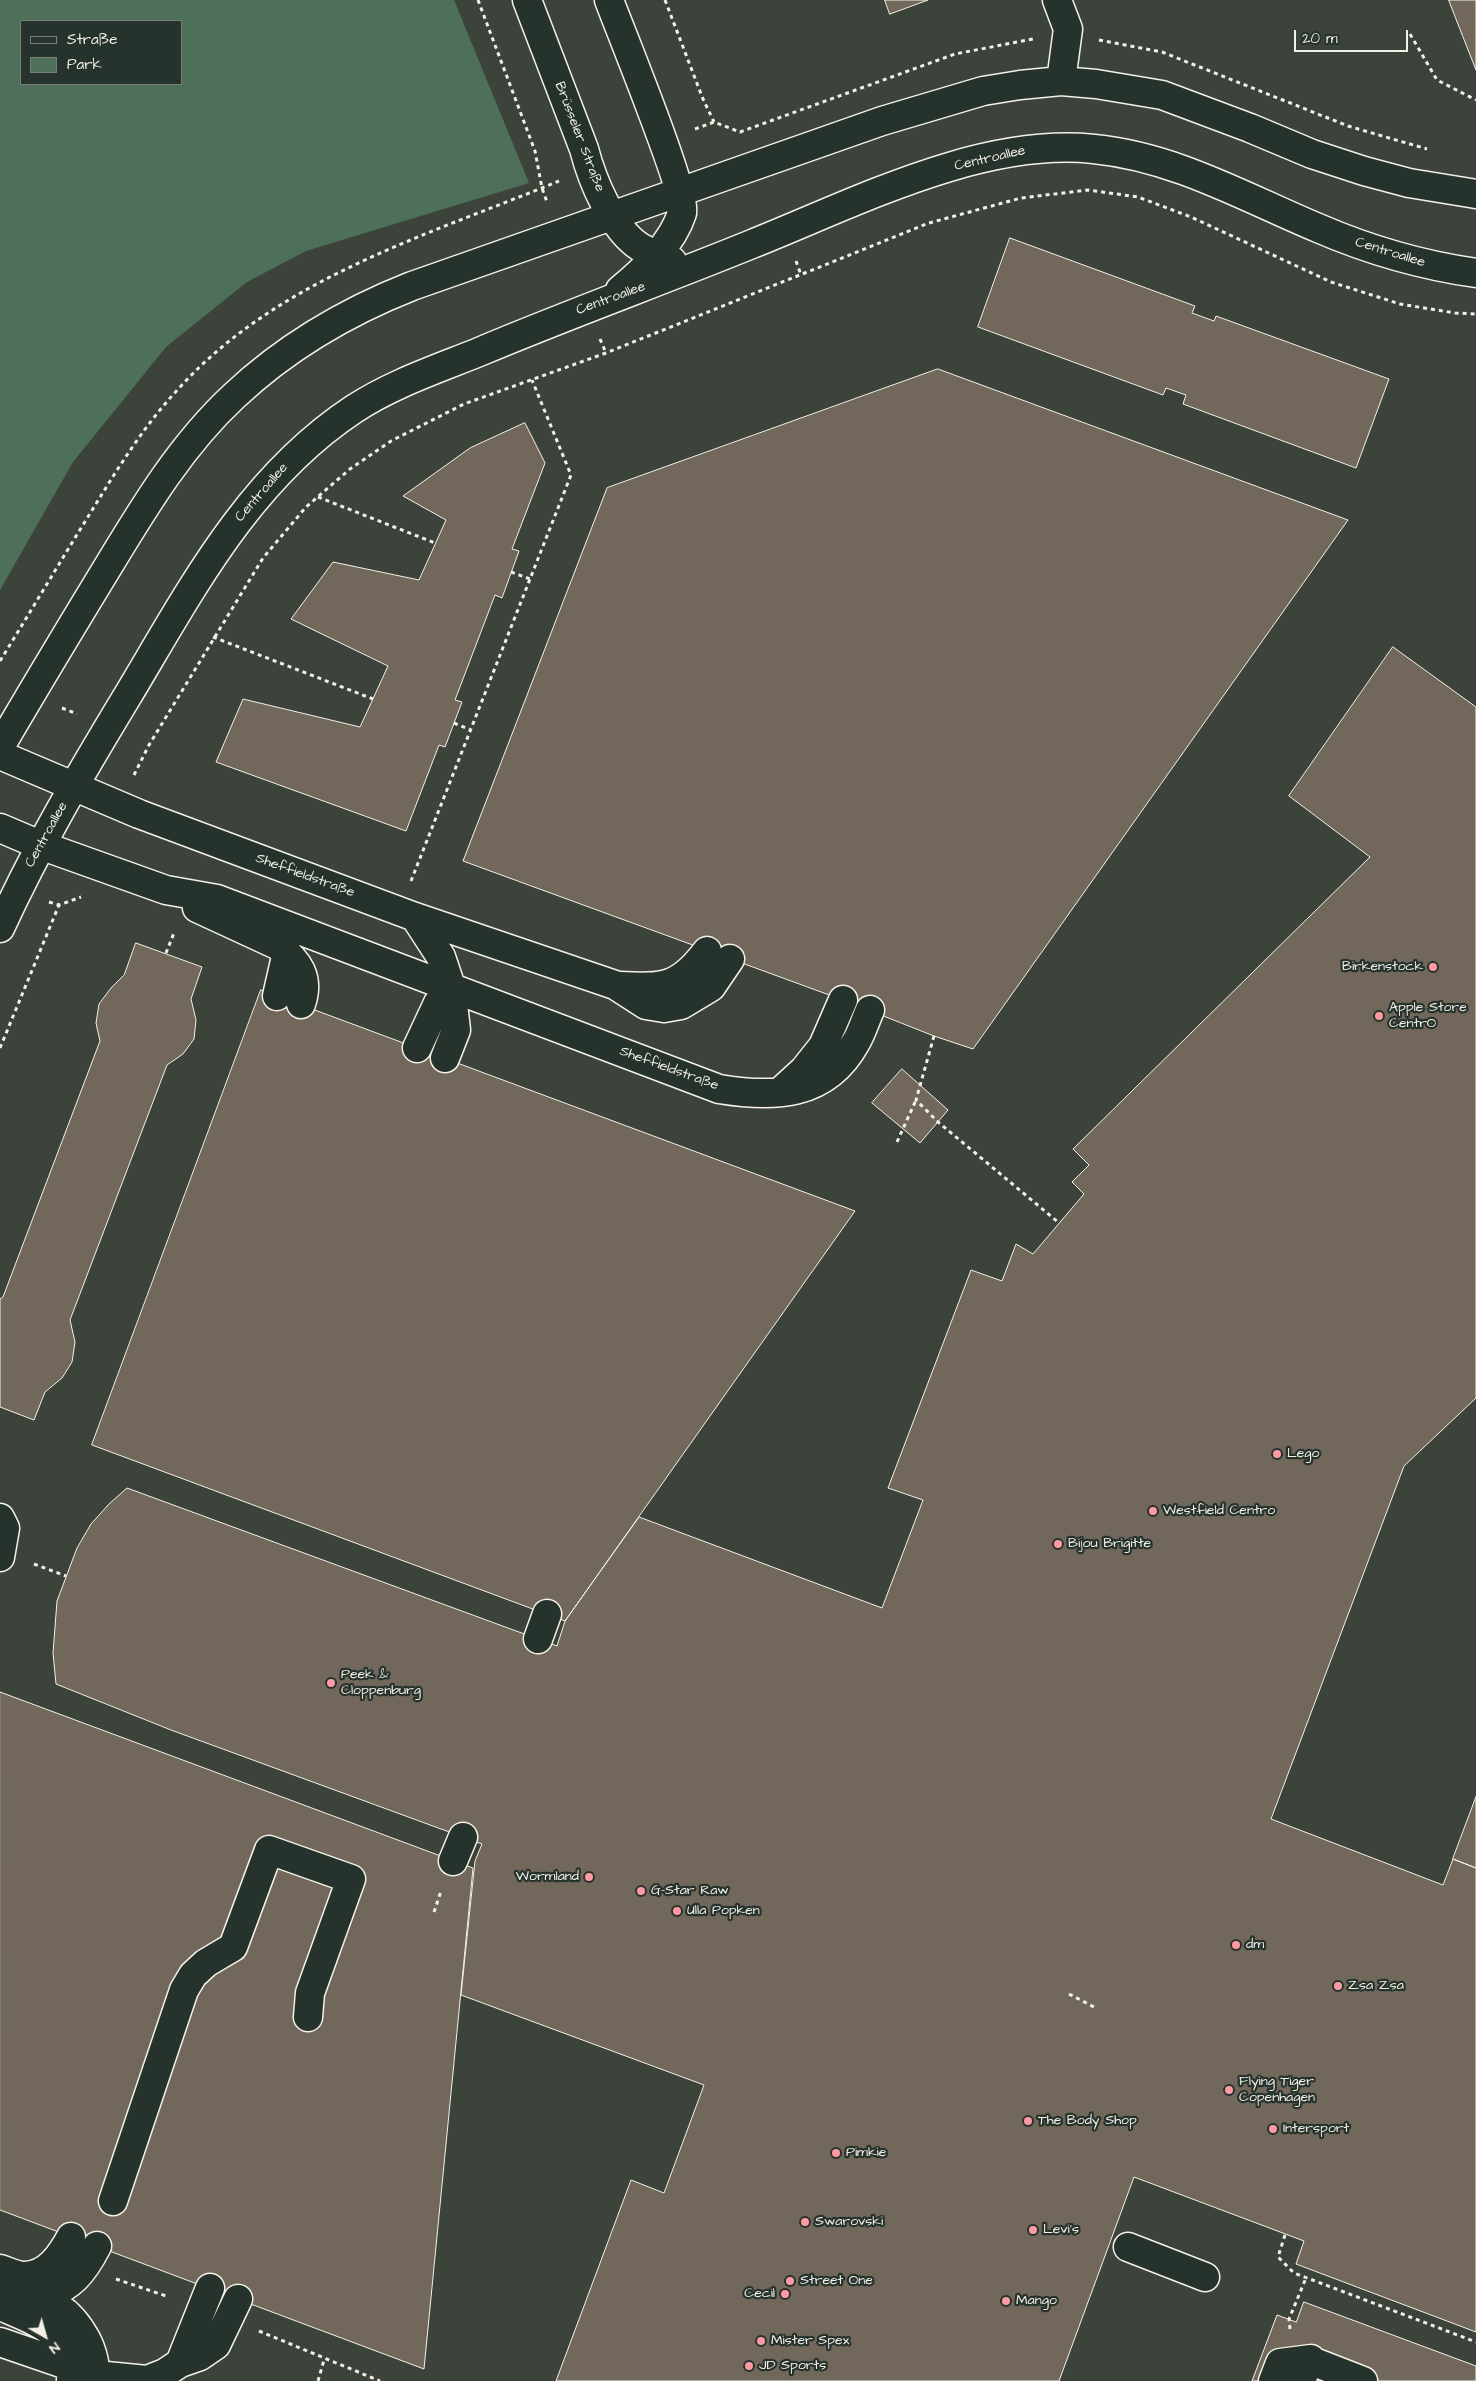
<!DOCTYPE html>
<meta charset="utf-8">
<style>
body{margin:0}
#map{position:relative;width:1476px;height:2381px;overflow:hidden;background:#26332d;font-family:"Architects Daughter",sans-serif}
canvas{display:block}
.legend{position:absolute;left:20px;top:20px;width:162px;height:65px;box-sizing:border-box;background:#26332d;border:1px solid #787f78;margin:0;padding:6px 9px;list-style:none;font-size:15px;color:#f4f1e8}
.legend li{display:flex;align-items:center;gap:10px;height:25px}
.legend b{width:25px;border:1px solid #787f78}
.north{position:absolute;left:20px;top:2311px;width:50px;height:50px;-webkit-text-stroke:4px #26332d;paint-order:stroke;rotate:142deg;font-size:14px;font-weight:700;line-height:20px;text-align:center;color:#f4f1e8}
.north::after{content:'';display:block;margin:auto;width:18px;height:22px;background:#f4f1e8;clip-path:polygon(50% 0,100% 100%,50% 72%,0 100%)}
.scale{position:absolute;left:1294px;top:30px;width:114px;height:22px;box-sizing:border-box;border:2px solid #f4f1e8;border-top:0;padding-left:6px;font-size:15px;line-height:18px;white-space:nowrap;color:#f4f1e8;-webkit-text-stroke:4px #26332d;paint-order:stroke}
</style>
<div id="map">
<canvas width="1476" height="2381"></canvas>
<ul class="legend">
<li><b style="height:6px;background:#26332d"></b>Straße</li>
<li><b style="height:14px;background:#4e705a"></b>Park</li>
</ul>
<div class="north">N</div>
<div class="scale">20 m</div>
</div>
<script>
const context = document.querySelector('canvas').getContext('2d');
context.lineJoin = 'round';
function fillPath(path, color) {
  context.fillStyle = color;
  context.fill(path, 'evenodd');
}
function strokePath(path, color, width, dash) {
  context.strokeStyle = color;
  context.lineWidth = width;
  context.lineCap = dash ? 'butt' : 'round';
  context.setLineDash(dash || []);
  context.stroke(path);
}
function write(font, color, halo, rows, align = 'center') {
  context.font = font + ' "Architects Daughter",sans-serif';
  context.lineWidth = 4.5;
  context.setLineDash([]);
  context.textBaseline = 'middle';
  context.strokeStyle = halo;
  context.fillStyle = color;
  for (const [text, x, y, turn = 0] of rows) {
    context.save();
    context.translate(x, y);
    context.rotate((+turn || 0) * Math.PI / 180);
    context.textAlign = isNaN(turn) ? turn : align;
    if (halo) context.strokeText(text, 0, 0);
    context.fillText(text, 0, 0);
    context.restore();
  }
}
const built = new Path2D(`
 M0 0H1476V2381H0ZM21 21H181V84H21Z`);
const green = new Path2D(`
 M0 0H454L529 183 306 251 247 282 166 347 73 462 0 590ZM21 21H181V84H21Z`);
const building = new Path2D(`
 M885 0H928L890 14Z
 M1449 0H1476V70L1463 37Z
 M1010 238 1195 306 1192 313 1214 321 1216 316 1389 379 1356 468 1183 404 1186 395 1166 388 1163 395 978 327Z
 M938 369 1348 520 973 1049 934 1036 843 1000 463 861 607 488Z
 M525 423 545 463 512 549 519 551 502 598 495 595 455 700 462 702 445 747 439 745 406 831 216 762 243 699 360 727 388 666 291 619 333 562 419 580 446 520 403 496 470 448Z
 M1393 647 1476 707V1398L1404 1466 1271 1819 1443 1885 1453 1859 1476 1868V2332L1296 2264 1304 2241 1134 2177 1059 2381H556L631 2180 664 2193 704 2085 461 1995 475 1861 482 1844 171 1730 56 1684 53 1653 57 1601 77 1548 91 1524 109 1504 127 1488 557 1646 565 1621 639 1517 882 1608 923 1500 888 1488 971 1270 1002 1281 1016 1244 1033 1254 1084 1194 1072 1182 1089 1165 1073 1149 1370 857 1289 796Z
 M136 943 202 967 191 999 196 1020 194 1039 183 1054 167 1065 70 1320 75 1342 72 1362 62 1378 45 1392 34 1420 0 1407V1299L3 1297 100 1041 96 1023 99 1004 111 988 124 975Z
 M261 990 855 1211 565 1621 92 1445Z
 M902 1069 948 1110 920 1143 872 1103Z
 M0 1692 473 1868 424 2369 0 2210Z
 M1476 1797V1868L1453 1859Z
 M1304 2302 1476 2366V2381H1252L1277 2315 1296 2322Z`);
const path = new Path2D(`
 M478 0 535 151 542 188 547 202
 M665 0 703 99 714 122
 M1410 34 1437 80 1476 100
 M1099 40 1162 52 1348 126 1427 149
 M695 129 714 122 740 132 955 54 1033 39
 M796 261 801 275
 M600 339 606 353
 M318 497 435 543
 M511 572 530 579
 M213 637 373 699
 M0 661C29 614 57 567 86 520 115 473 143 426 181 386 280 278 428 235 559 181
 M62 708 77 714
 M454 723 471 730
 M134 775 149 745 263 558 306 507 350 469 391 441 464 404 606 353 929 223 1021 198 1088 190 1138 197 1191 217 1331 282 1400 304 1455 313 1476 314
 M411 881 571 475 532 380
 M49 902 59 905 81 897
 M166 953 174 933
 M934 1036 916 1100 938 1122 1058 1222
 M0 1048 59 905
 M897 1142 916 1100
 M34 1564 66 1576
 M434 1912 441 1891
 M1069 1994 1096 2008
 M1285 2235 1278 2257 1294 2273 1476 2342
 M116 2279 169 2297
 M1290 2329 1289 2319 1306 2278
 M259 2331 380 2381
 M318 2381 324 2360`);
const minor = new Path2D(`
 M527 0 584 149C592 180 612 229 640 247 650 253 661 257 672 261
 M609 0C620 30 688 195 682 213 672 244 644 270 620 290
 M1057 0 1068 29 1061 81
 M0 747C33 690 67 634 101 578 140 514 178 448 234 396 286 347 346 312 412 286L882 121 983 91 1020 85 1061 81 1096 84 1162 95 1250 128 1312 154 1364 171 1409 183 1476 194
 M0 755 139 814 415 917 615 985 646 1005 664 1008 681 1005 711 987 730 959
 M0 828 40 845 166 890 217 899 719 1089C774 1098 826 1097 856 1042 862 1032 865 1021 870 1010
 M197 908 277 945C299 961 310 978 301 1004
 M415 917 441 957 451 987 456 1030 445 1058
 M0 928C37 847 82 771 128 695 191 590 248 479 354 409 392 384 437 369 479 352 569 314 661 281 752 244 855 203 981 137 1094 149 1175 157 1244 197 1318 228 1369 250 1420 265 1476 273
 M620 986C664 988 679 988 707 951
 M277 996 287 952
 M417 1048 438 1003 451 987
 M781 1091 804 1070 823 1046 843 1000
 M0 1518 5 1528 0 1557
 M538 1639 547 1614
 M453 1861 463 1837
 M113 2201 184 1990 193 1975 206 1963 233 1947 269 1850 351 1879 310 1993 308 2017
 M1128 2247 1205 2277
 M0 2269C7 2271 16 2276 24 2276 48 2276 61 2255 71 2237
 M0 2287C41 2302 63 2297 86 2339 92 2350 97 2368 95 2381
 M42 2299C72 2285 82 2275 97 2246
 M0 2300 3 2307C37 2322 76 2334 71 2380
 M0 2342 96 2375 147 2380 165 2373 180 2363 200 2356 216 2345 238 2299
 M180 2363 210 2288
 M1273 2381 1280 2363 1311 2359
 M1301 2381 1309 2360 1363 2381`);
const markers = [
 [1433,967,5,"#ff9aa2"],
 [1379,1016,5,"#ff9aa2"],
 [1277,1454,5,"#ff9aa2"],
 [1153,1511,5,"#ff9aa2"],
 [1058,1544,5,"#ff9aa2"],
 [331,1683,5,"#ff9aa2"],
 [589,1877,5,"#ff9aa2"],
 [641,1891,5,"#ff9aa2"],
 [677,1911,5,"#ff9aa2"],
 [1236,1945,5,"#ff9aa2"],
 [1338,1986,5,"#ff9aa2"],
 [1229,2090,5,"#ff9aa2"],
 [1028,2121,5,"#ff9aa2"],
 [1273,2129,5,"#ff9aa2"],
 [836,2153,5,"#ff9aa2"],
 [805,2222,5,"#ff9aa2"],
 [1033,2230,5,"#ff9aa2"],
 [790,2281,5,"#ff9aa2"],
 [785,2294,5,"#ff9aa2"],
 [1006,2301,5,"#ff9aa2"],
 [761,2341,5,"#ff9aa2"],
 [749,2366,5,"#ff9aa2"]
];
const streetNames = [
 ["Brüsseler Straße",579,137,69],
 ["Centroallee",990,159,-13],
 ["Centroallee",1390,253,17],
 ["Centroallee",611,299,-20],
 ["Centroallee",262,493,-49],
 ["Centroallee",47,835,-61],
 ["Sheffieldstraße",305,876,20],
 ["Sheffieldstraße",669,1069,20]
];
const poiNames = [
 ["Birkenstock",1423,967,"right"],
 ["Apple Store",1389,1008],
 ["CentrO",1389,1024],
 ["Lego",1287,1454],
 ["Westfield Centro",1163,1511],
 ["Bijou Brigitte",1068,1544],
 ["Peek &",341,1675],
 ["Cloppenburg",341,1691],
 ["Wormland",579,1877,"right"],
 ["G-Star Raw",651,1891],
 ["Ulla Popken",687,1911],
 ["dm",1246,1945],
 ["Zsa Zsa",1348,1986],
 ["Flying Tiger",1239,2082],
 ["Copenhagen",1239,2098],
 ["The Body Shop",1038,2121],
 ["Intersport",1283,2129],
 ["Pimkie",846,2153],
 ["Swarovski",815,2222],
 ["Levi's",1043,2230],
 ["Street One",800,2281],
 ["Cecil",775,2294,"right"],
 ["Mango",1016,2301],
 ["Mister Spex",771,2341],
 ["JD Sports",759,2366]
];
fillPath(built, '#3c433a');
fillPath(green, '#4e705a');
fillPath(building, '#71675a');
strokePath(building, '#f4f1e8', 1);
strokePath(minor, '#f4f1e8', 31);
strokePath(path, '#f4f1e8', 3, [4, 4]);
strokePath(minor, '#26332d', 28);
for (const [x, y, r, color] of markers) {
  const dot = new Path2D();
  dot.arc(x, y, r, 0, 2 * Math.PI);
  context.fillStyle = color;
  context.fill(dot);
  strokePath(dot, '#26332d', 2);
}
write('14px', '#f4f1e8', '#26332d', streetNames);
write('14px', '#f4f1e8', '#26332d', poiNames, 'left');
</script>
